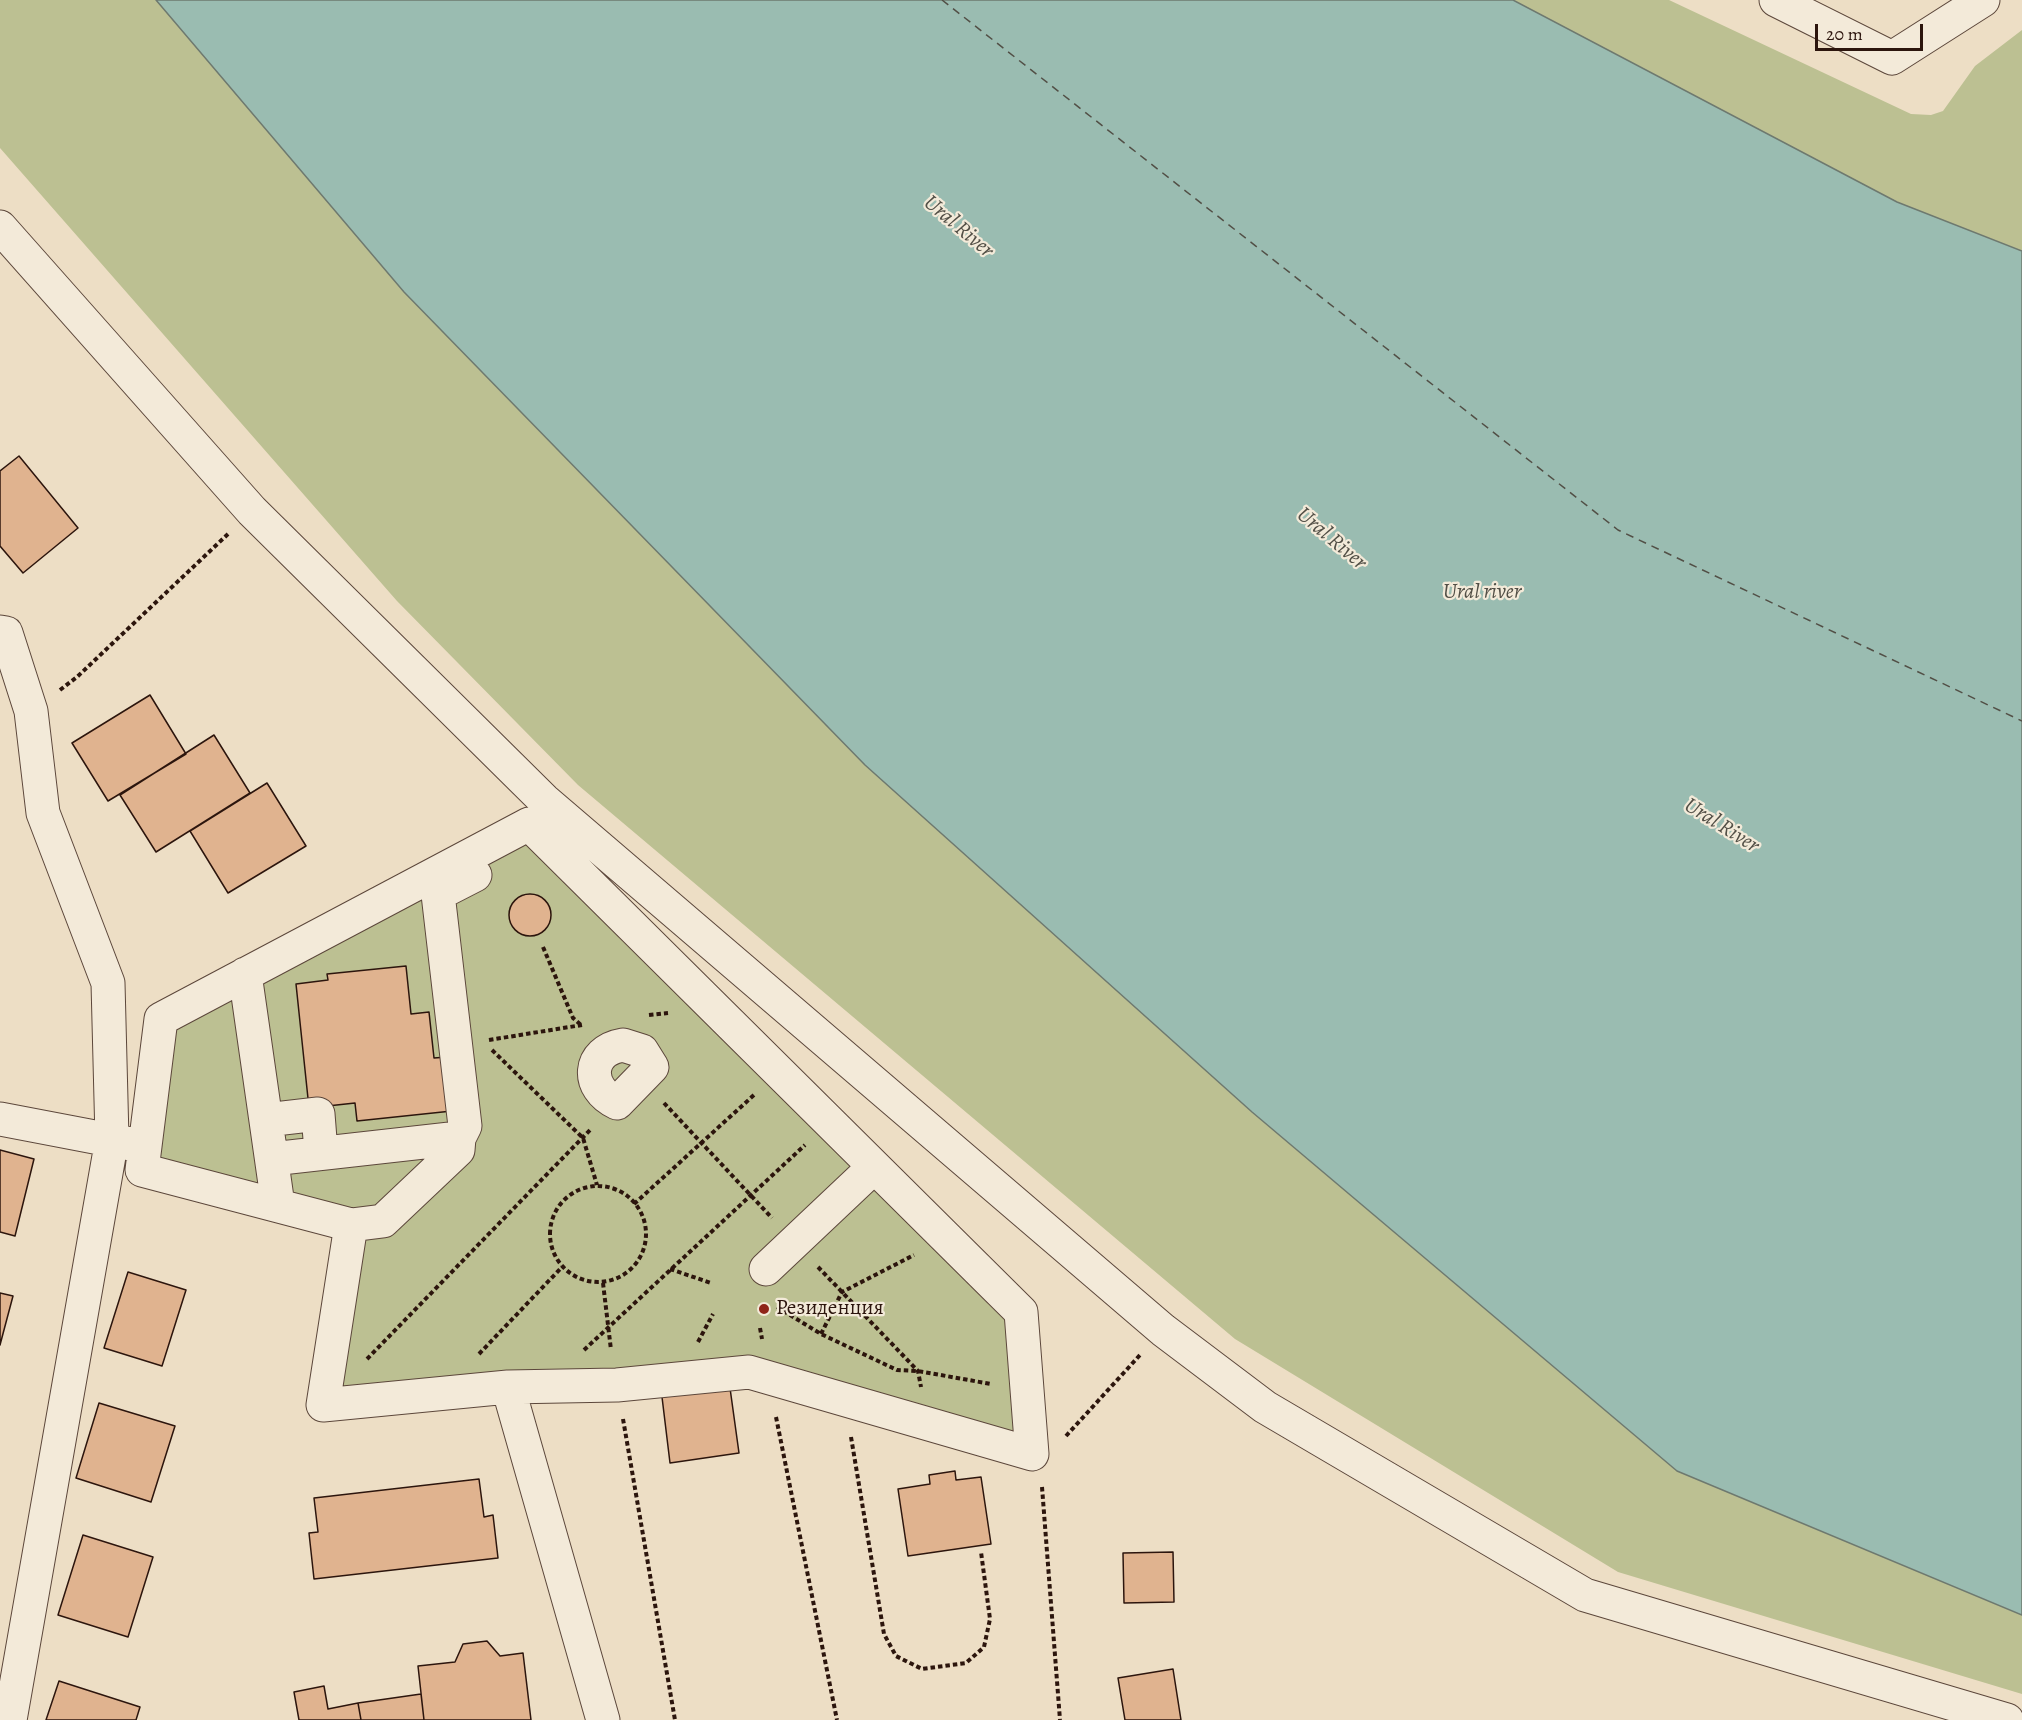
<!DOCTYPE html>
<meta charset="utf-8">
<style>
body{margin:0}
#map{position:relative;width:2022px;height:1720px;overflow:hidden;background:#eddec5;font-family:Alegreya,serif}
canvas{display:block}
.scale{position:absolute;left:1815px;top:24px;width:108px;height:27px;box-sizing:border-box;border:3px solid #2c150d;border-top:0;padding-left:8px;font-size:18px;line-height:21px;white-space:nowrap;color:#2c150d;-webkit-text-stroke:4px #f3ead9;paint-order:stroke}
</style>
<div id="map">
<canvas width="2022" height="1720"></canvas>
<div class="scale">20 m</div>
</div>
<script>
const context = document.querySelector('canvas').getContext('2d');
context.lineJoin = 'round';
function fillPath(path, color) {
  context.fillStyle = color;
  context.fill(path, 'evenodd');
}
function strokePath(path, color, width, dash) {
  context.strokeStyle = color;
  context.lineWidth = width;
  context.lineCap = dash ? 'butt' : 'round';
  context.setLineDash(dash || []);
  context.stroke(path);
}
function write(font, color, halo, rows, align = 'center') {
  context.font = font + ' Alegreya,serif';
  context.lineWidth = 4.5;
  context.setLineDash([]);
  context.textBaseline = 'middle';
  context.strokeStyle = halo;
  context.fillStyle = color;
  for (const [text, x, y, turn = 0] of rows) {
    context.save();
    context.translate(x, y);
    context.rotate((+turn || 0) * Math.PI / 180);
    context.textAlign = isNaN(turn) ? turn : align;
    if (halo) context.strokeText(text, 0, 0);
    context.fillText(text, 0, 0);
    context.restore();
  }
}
const green = new Path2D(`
 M0 0H156L404 292 865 765 1252 1112 1677 1471 2022 1615V1694L1618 1572 1235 1339 578 785 397 601 0 148Z
 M1513 0H1669L1911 114 1931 115 1943 111 1975 66 2022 30V255L1897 202Z
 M527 838 1010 1317 1020 1439 749 1361 336 1393 363 1217 154 1162 171 1026Z`);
const water = new Path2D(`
 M156 0H1513L1897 202 2022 251V1615L1677 1471 1252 1112 865 765 404 292Z`);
const ferry = new Path2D(`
 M942 0 1618 530 2022 721`);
const building = new Path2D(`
 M19 456 78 528 23 573 0 546V471Z
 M150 695 186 754 108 801 72 743Z
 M214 735 250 793 156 852 120 795Z
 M267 783 306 846 228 893 190 831Z
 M509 915a21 21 0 1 1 42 0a21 21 0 1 1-42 0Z
 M406 966 411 1014 429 1012 434 1058 447 1057 452 1111 357 1121 355 1103 309 1108 296 984 328 980 327 974Z
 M0 1150 34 1159 15 1236 0 1232Z
 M128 1272 186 1290 162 1366 104 1348Z
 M0 1293 13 1296 0 1345Z
 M730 1388 739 1453 670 1463 662 1397Z
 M99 1403 175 1426 151 1502 76 1478Z
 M955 1471 956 1480 981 1477 991 1544 908 1556 898 1489 930 1484 929 1475Z
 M479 1479 484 1517 493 1515 498 1558 314 1579 309 1533 318 1532 314 1498Z
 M83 1535 153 1557 128 1637 58 1615Z
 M1173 1552 1174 1602 1124 1603 1123 1553Z
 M487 1641 500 1656 523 1653 531 1720H424L418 1666 455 1662 463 1644Z
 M1173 1669 1181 1720H1125L1118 1678Z
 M59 1681 140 1707 136 1720H46Z
 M324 1686 328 1709 358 1703 361 1720H299L294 1692Z
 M421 1694 424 1720H361L358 1703Z`);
const path = new Path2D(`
 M60 690 77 677 228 534
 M543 947 573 1018 582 1026
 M649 1015 668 1013
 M489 1040 582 1025
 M492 1050 583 1138 597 1185
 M664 1103 772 1218
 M550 1234a48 48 0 1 1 96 0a48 48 0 1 1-96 0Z
 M634 1204 754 1095
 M818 1267 918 1371 921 1387
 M670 1269 711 1283
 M603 1283 611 1350
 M777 1307 821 1334 897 1370 918 1371 991 1384
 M760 1328 762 1339
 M821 1334 842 1292 914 1255
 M698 1342 713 1314
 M584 1350 805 1145
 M479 1354 562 1267
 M367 1359 592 1128
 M776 1417 837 1720
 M623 1419 675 1720
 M1066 1436 1140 1355
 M851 1437 884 1634 896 1656 922 1669 966 1663 984 1647 990 1619 981 1552
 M1042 1487 1060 1720`);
const minor = new Path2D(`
 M1776 0 1892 58 1983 0
 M0 227 252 511 544 800 1163 1330 1265 1407 1585 1595 2007 1720
 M0 632 6 633 31 711 43 813 108 983 112 1139 10 1720
 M529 824 1021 1312 1032 1454 749 1372 617 1385 508 1387 323 1405 351 1225 142 1170 161 1019Z
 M245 974 278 1205
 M623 1045 642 1051 652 1067 617 1103C585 1088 587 1051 623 1045Z
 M0 1119 131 1144
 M266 1120 318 1114 321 1152
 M272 1159 459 1138
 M351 1225 383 1221 458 1150 459 1138 465 1126 438 894 475 875
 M766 1269 874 1167
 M508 1387 603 1720`);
const markers = [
 [764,1309,6,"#8f2418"]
];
const poiNames = [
 ["Резиденция",776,1309]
];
const waterNames = [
 ["Ural River",958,227,40],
 ["Ural River",1331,539,40],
 ["Ural river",1482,593],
 ["Ural River",1721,826,32]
];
fillPath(green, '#bcc092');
fillPath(water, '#9abcb1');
strokePath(water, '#6e796f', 1.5);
strokePath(ferry, '#524f46', 1.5, [8, 6]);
fillPath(building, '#e0b38f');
strokePath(building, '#2c150d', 1.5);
strokePath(minor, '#5c473b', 35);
strokePath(path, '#2c150d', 4, [4.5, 3]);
strokePath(minor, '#f3ead9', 33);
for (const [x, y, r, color] of markers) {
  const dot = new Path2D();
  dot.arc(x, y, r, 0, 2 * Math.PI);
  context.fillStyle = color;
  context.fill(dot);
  strokePath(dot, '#f3ead9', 2);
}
write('21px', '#2c150d', '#f3ead9', poiNames, 'left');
write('italic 22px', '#524f46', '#f3ead9', waterNames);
</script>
